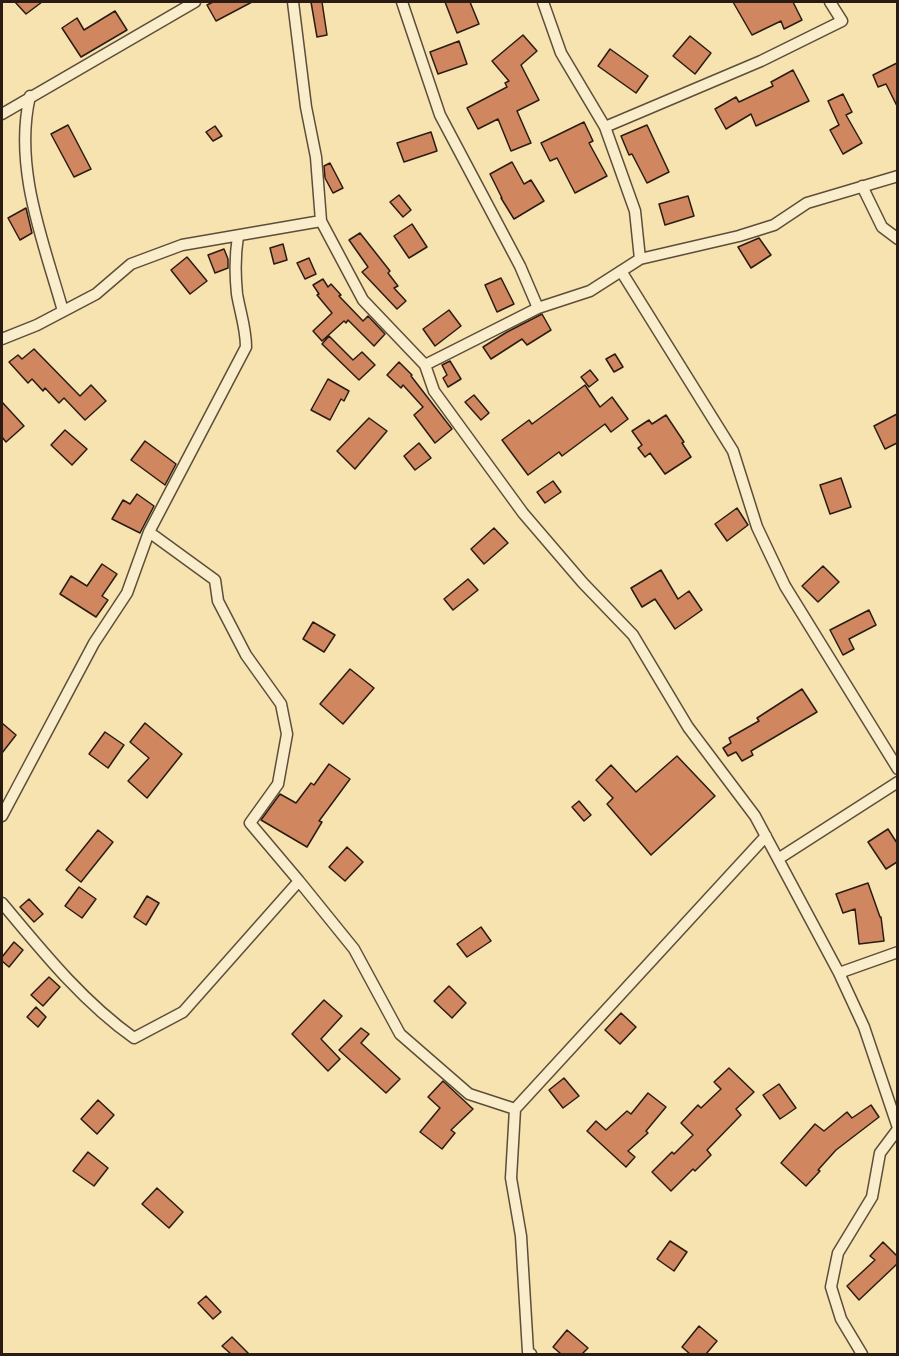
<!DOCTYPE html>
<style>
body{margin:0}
#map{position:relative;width:899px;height:1356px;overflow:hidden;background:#f7e3b0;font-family:"Old Standard TT",serif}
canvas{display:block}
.frame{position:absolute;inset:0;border:3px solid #2a1c13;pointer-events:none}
</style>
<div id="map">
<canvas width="899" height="1356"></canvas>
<div class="frame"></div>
</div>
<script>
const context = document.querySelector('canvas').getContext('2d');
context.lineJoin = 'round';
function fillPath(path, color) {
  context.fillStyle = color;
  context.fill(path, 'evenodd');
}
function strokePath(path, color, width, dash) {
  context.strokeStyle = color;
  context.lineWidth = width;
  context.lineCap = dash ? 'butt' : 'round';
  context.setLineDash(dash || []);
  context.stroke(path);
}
const building = new Path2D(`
 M15 2H42L26 14Z
 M213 2H252L216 21 207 5Z
 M311 2H322L327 35 317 37Z
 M445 2H470L479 24 457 33Z
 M733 2H793L802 20 784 29 781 21 752 35Z
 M115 11 127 30 81 57 62 28 77 18 84 30Z
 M523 35 537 51 521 65 539 100 517 111 531 143 511 151 498 119 478 129 467 108 507 87 505 83 509 81 492 61Z
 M690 36 711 53 695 74 673 56Z
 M459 41 467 64 438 74 430 52Z
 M610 49 648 76 636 93 598 66Z
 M897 63V106L886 84 878 87 873 75Z
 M793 70 809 101 756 126 751 114 726 129 715 109 736 97 739 102 773 86 771 82Z
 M843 94 852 112 846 115 862 143 843 154 830 130 839 125 828 101Z
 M584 122 593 141 589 143 607 176 575 193 557 158 550 161 541 143Z
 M68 125 91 169 74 177 51 134Z
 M647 125 669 172 647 183 632 154 629 155 621 136Z
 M215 126 222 136 213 141 206 132Z
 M431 132 437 151 404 162 397 143Z
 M512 162 524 184 531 180 544 201 514 219 501 198H502L490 174Z
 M330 163 343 188 333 193 325 178 324 166Z
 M399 195 411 210 403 217 390 202Z
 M688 196 694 216 665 225 659 204Z
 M26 208 32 233 20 240 8 218Z
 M412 224 427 247 409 258 394 236Z
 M360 233 390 271 388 273 398 286 394 288 406 301 397 309 362 272 368 267 349 240Z
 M759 238 771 255 751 268 738 247Z
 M283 244 287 260 274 264 270 248Z
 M224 249 228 259V268L215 273 208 255Z
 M187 257 207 281 190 294 171 270Z
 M309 258 316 274 305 279 297 263Z
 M501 278 514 304 497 312 485 285Z
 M323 279 328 287 331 284 341 295 339 296 363 321 368 316 385 334 374 346 348 320 346 323 344 321 322 341 313 331 332 313 317 295 319 294 313 285Z
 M449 310 461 326 435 346 423 329Z
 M542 314 551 330 527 345 522 339 491 359 483 347 507 332Z
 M329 336 353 360 362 352 375 365 359 380 322 344Z
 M34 349 80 396 91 385 106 401 85 420 64 398 59 403 45 388 43 391 32 379 28 383 9 362 18 355 22 359Z
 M615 354 623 367 614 372 606 359Z
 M450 361 461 379 448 387 443 378 447 375 442 365Z
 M399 362 412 375 411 376 452 429 435 443 414 415 423 407 403 385 401 388 387 375Z
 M590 370 598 380 589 387 581 377Z
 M328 379 349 391 344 401 341 399 330 420 311 410Z
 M585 385 600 407 612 397 628 419 611 432 605 424 562 456 559 452 528 475 502 440 529 420 532 424Z
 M474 395 489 413 481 420 465 402Z
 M2 402 24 426 6 442 2 437Z
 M897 414V443L885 449 874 426Z
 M666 415 684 442 682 443 691 457 665 474 650 453 645 457 638 448 642 445 632 431 649 420 652 424Z
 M369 418 387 431 355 469 337 451Z
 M65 430 87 449 72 465 51 445Z
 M145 441 176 464 165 485 131 460Z
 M419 443 431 458 415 470 404 456Z
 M841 478 851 507 830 514 820 485Z
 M553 481 561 492 545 503 537 492Z
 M137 494 154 506 140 533 112 519 123 500 130 504Z
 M737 508 748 525 727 541 715 524Z
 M494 528 508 543 484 564 471 549Z
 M102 564 117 574 102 596 108 600 96 617 60 594 71 576 87 586Z
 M823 566 839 582 818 602 802 586Z
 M661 570 678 599 689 591 702 610 675 629 655 599 642 607 631 588Z
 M468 579 478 590 453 610 444 599Z
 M869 610 876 625 849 639 854 649 843 655 830 630Z
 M313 622 335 635 324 652 303 639Z
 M350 669 374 688 343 724 320 704Z
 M802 689 817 712 751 751 753 755 742 761 736 752 728 756 723 748 731 743 729 738 759 721 757 718Z
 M2 723 16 735 2 753Z
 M145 723 182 754 147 798 128 781 149 758 130 742Z
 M105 732 124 745 108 768 89 754Z
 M677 756 715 796 651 855 607 804 613 798 596 780 611 765 636 792Z
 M329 764 350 779 319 821 322 822 307 847 261 820 280 794 296 803 311 783 314 785Z
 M579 801 591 815 584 821 572 807Z
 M888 829 897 843V862L886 869 868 842Z
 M98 830 113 842 81 882 66 870Z
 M347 847 363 862 345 881 329 867Z
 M868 883 880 917H881L884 941 859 944 855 909 843 913 836 894Z
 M79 887 96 899 82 918 65 906Z
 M147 896 159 903 146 925 134 917Z
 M29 899 43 914 34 922 20 907Z
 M481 927 491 941 467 957 457 944Z
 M14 942 23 950 9 967 2 961V957Z
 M49 977 60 987 43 1006 31 995Z
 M449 986 466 1003 452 1018 434 1001Z
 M324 1000 342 1016 321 1039 340 1059 328 1071 292 1034Z
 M36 1007 46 1017 38 1027 27 1017Z
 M621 1013 636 1027 620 1044 605 1030Z
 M361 1028 369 1034 361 1043 400 1079 386 1093 339 1050Z
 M729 1068 754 1092 736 1109 741 1115 707 1150 711 1155 695 1171 693 1169 671 1191 652 1172 672 1152 674 1154 693 1135 681 1123 698 1105 701 1108 721 1089 714 1082Z
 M564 1078 579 1096 563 1108 549 1090Z
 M443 1081 473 1109 451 1130 455 1133 442 1149 420 1132 440 1108 428 1097Z
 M779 1084 796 1108 780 1119 763 1095Z
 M648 1093 666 1107 646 1131 648 1133 628 1151 635 1157 626 1167 587 1131 596 1121 606 1130 627 1111 631 1114Z
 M98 1100 114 1115 97 1134 81 1119Z
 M871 1105 879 1117 836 1150 818 1170 820 1171 806 1186 781 1163 815 1124 824 1131 847 1112 852 1118Z
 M88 1152 108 1168 94 1186 73 1171Z
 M157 1188 183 1212 169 1228 142 1204Z
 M670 1241 687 1252 674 1271 657 1259Z
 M883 1242 897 1256V1264L859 1300 847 1286 875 1260 870 1256Z
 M206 1296 221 1312 213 1319 198 1303Z
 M699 1326 717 1341 706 1354H690L682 1347Z
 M567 1330 588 1348 582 1354H561L553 1347Z
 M232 1337 249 1354H231L222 1346Z`);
const street = new Path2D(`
 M293 2 306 107 316 157 321 221 363 300 425 365 434 391 523 513 583 583 633 635 688 727 755 816 839 973 864 1027 898 1128
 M402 2 440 115 520 266 538 308
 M543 2 561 53 605 127
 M30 96C13 168 44 243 63 311
 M2 114 195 2
 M862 186 882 227 898 239
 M640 259 635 211 605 127 761 61 842 21 830 2
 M621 271 733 451 757 527 785 586 898 769
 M2 339 37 325 96 294 131 264 182 245 321 221
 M425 365 538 308 590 291 640 259 739 236 774 225 807 203 898 176
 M149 532 215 580 218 601 246 655 281 704 287 734 278 784 250 823 299 881
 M2 816 94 643 127 593 149 532 246 347C246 328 240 312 237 294 235 275 235 255 238 236
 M778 859 898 782
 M2 903C42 951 83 1002 134 1038L183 1012 299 881 354 949 400 1034 469 1094 515 1109
 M839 973 898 952
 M531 1354 528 1352 521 1236 511 1178 515 1109 766 836
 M862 1354 841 1319 831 1287 838 1253 872 1197 880 1153 898 1129`);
fillPath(building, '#d08760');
strokePath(building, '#2a1c13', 1.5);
strokePath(street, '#5d4e3a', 13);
strokePath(street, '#faedcc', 10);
</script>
